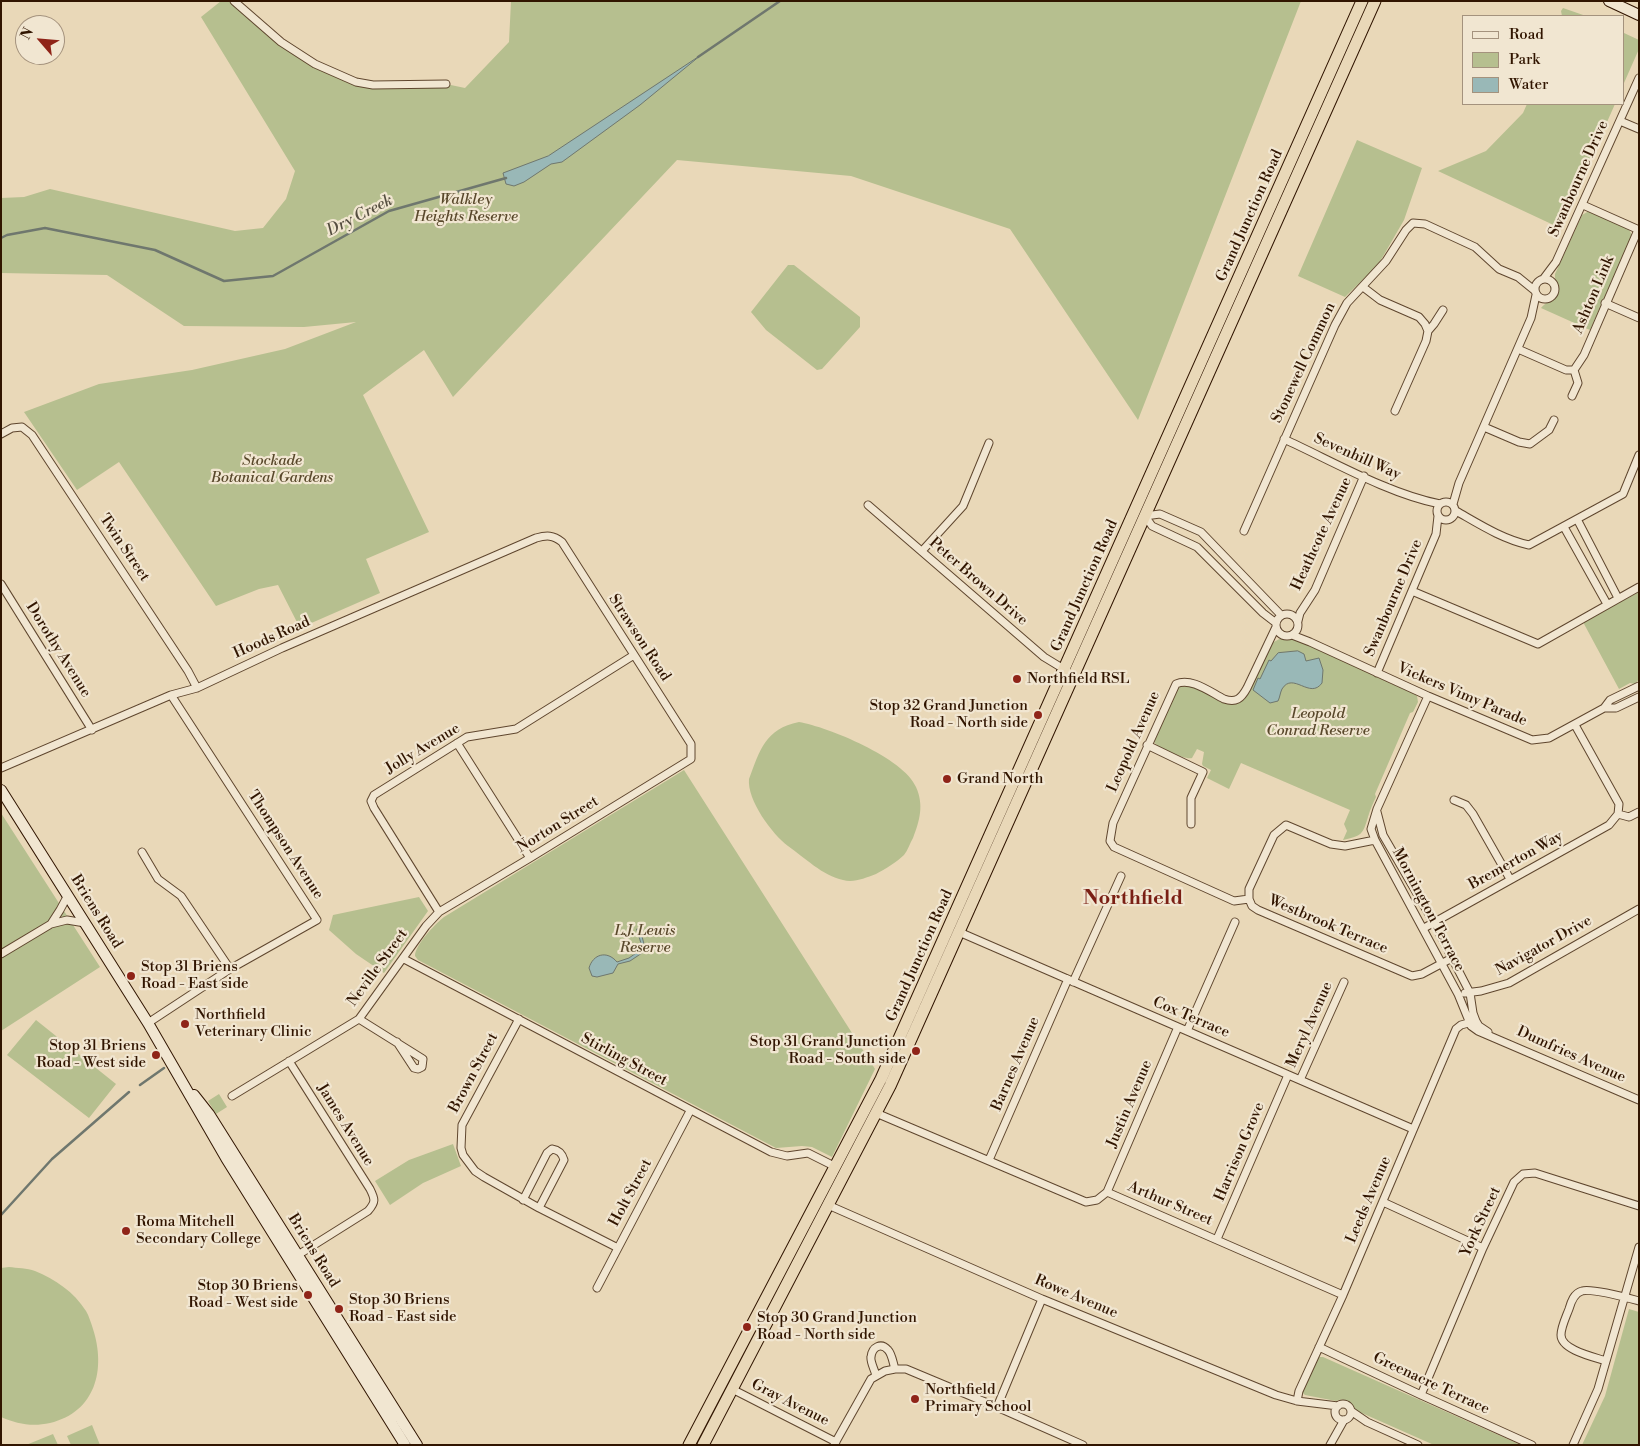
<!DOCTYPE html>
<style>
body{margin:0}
#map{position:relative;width:1640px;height:1446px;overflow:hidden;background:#e9d8b8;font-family:"Libre Bodoni",serif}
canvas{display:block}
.frame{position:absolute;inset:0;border:2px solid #311500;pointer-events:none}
.legend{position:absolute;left:1462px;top:15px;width:162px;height:90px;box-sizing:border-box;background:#f1e6d1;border:1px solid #a4927d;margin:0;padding:6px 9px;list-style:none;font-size:15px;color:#311500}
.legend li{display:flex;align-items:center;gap:10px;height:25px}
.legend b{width:25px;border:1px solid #a4927d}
.north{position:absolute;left:15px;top:15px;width:50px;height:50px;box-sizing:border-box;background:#f1e6d1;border:1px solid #a4927d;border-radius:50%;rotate:297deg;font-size:14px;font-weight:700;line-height:20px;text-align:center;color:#311500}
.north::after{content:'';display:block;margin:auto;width:18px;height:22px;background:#8f2418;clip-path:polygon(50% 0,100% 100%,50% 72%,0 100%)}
</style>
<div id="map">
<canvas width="1640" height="1446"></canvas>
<div class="frame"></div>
<ul class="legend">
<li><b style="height:6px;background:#f1e6d1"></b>Road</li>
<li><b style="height:14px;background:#b6bf8f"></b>Park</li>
<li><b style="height:14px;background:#99b8b7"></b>Water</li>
</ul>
<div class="north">N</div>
</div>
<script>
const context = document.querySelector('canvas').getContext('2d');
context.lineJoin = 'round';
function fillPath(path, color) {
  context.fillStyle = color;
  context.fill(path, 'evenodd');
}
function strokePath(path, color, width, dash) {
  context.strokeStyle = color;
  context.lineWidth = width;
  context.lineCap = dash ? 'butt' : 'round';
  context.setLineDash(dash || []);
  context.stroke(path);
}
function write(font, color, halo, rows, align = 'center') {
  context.font = font + ' "Libre Bodoni",serif';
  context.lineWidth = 4.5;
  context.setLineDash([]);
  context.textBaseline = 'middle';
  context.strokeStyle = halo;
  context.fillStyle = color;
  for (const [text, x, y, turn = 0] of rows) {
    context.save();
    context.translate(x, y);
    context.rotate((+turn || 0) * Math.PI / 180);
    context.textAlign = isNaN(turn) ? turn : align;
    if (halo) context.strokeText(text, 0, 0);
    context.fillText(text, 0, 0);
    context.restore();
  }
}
const green = new Path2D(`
 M221 1H239L258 22 306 58 373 85 446 84 465 88 509 42 511 1H1301L1138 420 1010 229 851 176 677 160 453 397 424 350 363 395 429 532 366 559 380 593 300 628 278 585 259 589 216 606 119 462 77 490 24 412 99 384 192 370 285 349 356 322 304 327 184 326 107 275 1 273V198L24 197 50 189 235 231 263 228 286 199 295 171 201 17Z
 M1563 8 1586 16H1562L1561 11Z
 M1624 33 1639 40V49L1624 83Z
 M1527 104H1615L1560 228 1438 171 1486 151 1523 113Z
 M1357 140 1422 168 1404 220 1378 265 1345 297 1298 276Z
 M1589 211 1628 228 1632 235 1590 330 1541 308C1546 301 1556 300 1558 290 1559 284 1554 281 1555 274L1582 215Z
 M788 265H794L860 317V327L822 369 817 370 766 330 751 312Z
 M1639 592V679L1635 684 1630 683 1619 689 1583 622Z
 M1283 637 1296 639 1411 691 1417 696 1418 702 1413 712 1410 713 1375 794 1376 797C1373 803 1370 810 1368 817 1363 834 1362 836 1343 840L1347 831 1344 824 1350 810 1241 763 1229 789 1207 778 1211 770 1203 766 1202 764 1204 752 1197 749 1192 758C1186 760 1162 750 1157 745 1154 743 1154 741 1154 738L1177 688C1198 678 1218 711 1240 702L1268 648 1272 643Z
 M799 722C828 727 904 758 916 787 924 805 920 820 913 838 910 843 908 850 904 855 897 862 885 869 876 874 865 878 854 883 843 880 823 876 804 857 788 846 772 834 747 800 749 779 760 750 765 729 799 722Z
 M684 770 875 1069 832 1157 812 1147 802 1146 776 1148 418 960 415 956C415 945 435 924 444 917Z
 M1 813 100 967 1 1031Z
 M419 897 428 911 384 973 356 954 329 930 333 915Z
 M36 1020 116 1084 89 1118 7 1055Z
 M219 1094 227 1107 216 1114 208 1101Z
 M453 1144 461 1166 423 1183 390 1205 375 1181 409 1160Z
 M9 1267C17 1268 27 1268 35 1271 55 1279 74 1292 86 1311 89 1316 91 1323 93 1329 106 1369 96 1412 50 1423 32 1427 17 1424 1 1417V1268Z
 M1629 1309 1639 1312V1445H1582L1605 1396Z
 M1319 1357H1323L1521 1445H1434L1355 1410C1349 1404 1346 1397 1336 1401L1305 1395 1302 1392 1315 1360Z
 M92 1425 100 1445H71L67 1436Z
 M53 1434 58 1445H26Z`);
const water = new Path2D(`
 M701 55 640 105 562 162 551 164 524 182 514 186 506 184 503 173 548 156Z
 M1298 651 1304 654 1306 661 1319 658 1323 670 1322 683C1310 700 1293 671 1282 689 1280 693 1280 697 1278 701L1270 703 1253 690 1258 678 1260 679 1269 660 1271 661 1278 653Z
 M637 929H640L644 944 642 953 630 961 618 964 613 973 597 977 592 976 589 968C593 954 607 950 617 962L629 958 639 951 641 944Z`);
const stream = new Path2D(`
 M698 57 780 1
 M1 238 7 235 45 228 155 250 224 281 273 276 389 211 506 178
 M140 1085 164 1068
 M1 1215 52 1159 129 1092`);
const minor = new Path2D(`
 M234 1 281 42 315 64 356 82 373 85 446 84
 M1620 121 1639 129
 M1583 205 1639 230
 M1544 278 1556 262 1639 78
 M1535 289a10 10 0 1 1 20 0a10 10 0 1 1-20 0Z
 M1363 287 1380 300 1419 317 1425 324 1428 331 1426 341 1395 411
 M1605 303 1639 318
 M1428 331 1434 324 1443 310
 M1518 349 1566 370H1574L1584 355 1638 230
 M1572 396 1578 383 1574 370
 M1484 427 1519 442 1530 444 1549 430 1554 420
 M1 434 12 428 22 427 32 435 188 671 197 688
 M1284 439C1332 461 1389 494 1440 504
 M1437 511a9 9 0 1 1 18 0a9 9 0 1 1-18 0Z
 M1453 504 1459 483 1531 318 1536 295
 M868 505 1044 657 1067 671
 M1456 511C1479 524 1502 539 1529 545L1623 494 1639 455
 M1577 519 1618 598
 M1564 527 1607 604
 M1244 531 1335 325 1347 303 1386 261 1406 230 1413 223 1425 224 1475 247 1499 269 1518 277 1534 290
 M922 551 963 506 989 443
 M1 584 92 730
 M1412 591 1538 644 1639 587
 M1276 625a11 11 0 1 1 22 0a11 11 0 1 1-22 0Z
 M1298 621 1300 613 1315 590 1364 476
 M1276 623 1263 613 1197 547 1152 526 1145 516 1160 514 1201 532 1281 615
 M1276 627 1247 688C1241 699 1236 703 1224 699 1210 692 1191 677 1176 684L1113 823 1110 841 1114 847 1234 901 1249 899 1252 906 1258 910 1412 976 1422 974 1452 958
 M1292 635 1310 642 1428 696 1532 740 1549 738 1604 708 1610 700 1639 686
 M1377 673 1436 534 1438 516
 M1428 696 1377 809 1371 829 1375 840 1458 994 1471 1026 1478 1031 1639 1100
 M1604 708H1616L1639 697
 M457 743 530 858
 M1147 745 1203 772 1191 798V824
 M1 768 171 695 197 688 282 648 536 538C547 535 553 535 562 542L691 744V759L530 858 439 912 426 926 359 1019 232 1096
 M1454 800 1466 805 1473 814 1510 879
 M1377 812 1383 835 1434 923 1470 993 1473 1013 1476 1021 1479 1026 1488 1032
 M1618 814 1629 817 1639 812
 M142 852 158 879 181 896 230 969
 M1249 899V889L1274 835 1286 825 1331 844 1345 846 1375 840
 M439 912 374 808 371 801 374 795 467 737 516 729 634 655
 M51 924 60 910 68 895
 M1424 928 1609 825 1618 814 1619 804 1575 725
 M959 932 1413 1129
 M1 954 51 924 67 920 85 923
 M404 959 771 1152 787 1156 808 1153 836 1167
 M1073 982 1121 876
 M1465 993 1481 991 1509 983 1639 909
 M359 1019 423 1059 422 1067 418 1069 414 1068 397 1042
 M519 1019 462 1125 461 1148 463 1155 475 1171 484 1177 539 1208 618 1248
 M148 1023 230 969 317 920 171 695
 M1187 1031 1235 922
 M289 1061 370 1189C375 1199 376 1202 368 1211L298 1255
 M1300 1080 1344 982
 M876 1113 1086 1202 1097 1200 1107 1192 1343 1295
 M989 1160 1068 979
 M1107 1192 1178 1027
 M523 1200 547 1153 552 1149C559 1150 562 1153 564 1160L539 1208
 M1383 1202 1483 1248
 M828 1205 1042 1299 1276 1395 1297 1401 1338 1406
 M1217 1239 1288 1075
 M597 1288 690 1111
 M1319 1347 1421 1395 1532 1445
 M1606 1361C1594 1357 1561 1350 1561 1335 1561 1327 1566 1317 1569 1309 1571 1302 1574 1293 1582 1291 1592 1288 1628 1298 1639 1301
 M876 1376C875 1370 870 1362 871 1357 872 1347 881 1342 888 1350 892 1354 893 1363 895 1369
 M732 1389 836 1442
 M1421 1395 1483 1248 1514 1182 1523 1174 1535 1173 1639 1206
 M1297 1401 1299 1391 1343 1295 1456 1029 1461 1025 1476 1021
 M1335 1412a8 8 0 1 1 16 0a8 8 0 1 1-16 0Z
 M997 1407 1042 1299
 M1351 1411 1367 1422 1418 1445
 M834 1445 871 1379 885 1371 895 1369H906L997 1407 1083 1445
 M1330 1445 1344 1420
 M1573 1445 1598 1389 1639 1247`);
const secondary = new Path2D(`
 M1609 1 1639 15
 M1 790 148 1023 226 1158 405 1445
 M194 1095 209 1114 417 1445`);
const trunk = new Path2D(`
 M689 1445 881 1079 1362 1
 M703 1445 890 1086 1375 1`);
const markers = [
 [1017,679,5,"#8f2418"],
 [1038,715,5,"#8f2418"],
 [947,779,5,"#8f2418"],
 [131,976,5,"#8f2418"],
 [185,1024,5,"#8f2418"],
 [916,1051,5,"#8f2418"],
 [156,1055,5,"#8f2418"],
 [126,1231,5,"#8f2418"],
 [308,1295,5,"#8f2418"],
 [339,1309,5,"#8f2418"],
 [747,1327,5,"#8f2418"],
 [915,1399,5,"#8f2418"]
];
const streetNames = [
 ["Swanbourne Drive",1579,179,-66],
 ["Grand Junction Road",1250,216,-66],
 ["Ashton Link",1594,295,-67],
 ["Stonewell Common",1304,363,-65],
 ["Sevenhill Way",1357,457,24],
 ["Heathcote Avenue",1322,534,-65],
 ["Twin Street",124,548,56],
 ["Peter Brown Drive",978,582,41],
 ["Grand Junction Road",1085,586,-66],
 ["Swanbourne Drive",1394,598,-67],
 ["Hoods Road",272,638,-24],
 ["Strawson Road",639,638,57],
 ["Dorothy Avenue",58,650,58],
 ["Vickers Vimy Parade",1462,695,23],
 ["Leopold Avenue",1134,742,-66],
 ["Jolly Avenue",423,749,-31],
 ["Norton Street",558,825,-32],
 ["Thompson Avenue",285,845,57],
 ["Bremerton Way",1516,861,-29],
 ["Mornington Terrace",1428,910,62],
 ["Briens Road",96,912,58],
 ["Westbrook Terrace",1328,925,23],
 ["Navigator Drive",1544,946,-29],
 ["Grand Junction Road",920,956,-66],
 ["Neville Street",378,968,-54],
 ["Cox Terrace",1191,1018,23],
 ["Meryl Avenue",1310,1025,-66],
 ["Dumfries Avenue",1571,1055,24],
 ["Stirling Street",624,1060,28],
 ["Barnes Avenue",1016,1064,-67],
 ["Brown Street",474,1073,-62],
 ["Justin Avenue",1130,1104,-67],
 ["James Avenue",345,1125,58],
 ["Harrison Grove",1240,1152,-67],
 ["Holt Street",631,1193,-62],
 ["Leeds Avenue",1369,1200,-67],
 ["Arthur Street",1170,1204,23],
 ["York Street",1481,1222,-65],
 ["Briens Road",313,1251,58],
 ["Rowe Avenue",1076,1297,23],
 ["Greenacre Terrace",1431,1384,25],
 ["Gray Avenue",790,1403,27]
];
const parkNames = [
 ["Walkley",466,200],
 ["Heights Reserve",466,217],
 ["Stockade",272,461],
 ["Botanical Gardens",272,478],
 ["Leopold",1318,714],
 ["Conrad Reserve",1318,731],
 ["L.J. Lewis",645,931],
 ["Reserve",645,948]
];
const poiNames = [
 ["Northfield RSL",1027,679],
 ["Stop 32 Grand Junction",1028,706,"right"],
 ["Road - North side",1028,723,"right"],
 ["Grand North",957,779],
 ["Stop 31 Briens",141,967],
 ["Road - East side",141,984],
 ["Northfield",195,1015],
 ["Veterinary Clinic",195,1032],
 ["Stop 31 Grand Junction",906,1042,"right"],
 ["Road - South side",906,1059,"right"],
 ["Stop 31 Briens",146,1046,"right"],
 ["Road - West side",146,1063,"right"],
 ["Roma Mitchell",136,1222],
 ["Secondary College",136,1239],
 ["Stop 30 Briens",298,1286,"right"],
 ["Road - West side",298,1303,"right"],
 ["Stop 30 Briens",349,1300],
 ["Road - East side",349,1317],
 ["Stop 30 Grand Junction",757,1318],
 ["Road - North side",757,1335],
 ["Northfield",925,1390],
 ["Primary School",925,1407]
];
const waterNames = [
 ["Dry Creek",360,216,-27]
];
const districtNames = [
 ["Northfield",1133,899]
];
fillPath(green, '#b6bf8f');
fillPath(water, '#99b8b7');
strokePath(water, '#6f776e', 1);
strokePath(stream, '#6f776e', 2.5);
strokePath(minor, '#5f462e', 9);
strokePath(secondary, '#311500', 12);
strokePath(trunk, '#311500', 13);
strokePath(minor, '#f1e6d1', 7);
strokePath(secondary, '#f1e6d1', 10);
strokePath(trunk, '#e9d8b8', 11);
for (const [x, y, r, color] of markers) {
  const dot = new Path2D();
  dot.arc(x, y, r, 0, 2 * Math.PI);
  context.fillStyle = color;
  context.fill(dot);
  strokePath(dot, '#f1e6d1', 2);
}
write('15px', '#311500', '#f1e6d1', streetNames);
write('italic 15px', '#59482b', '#f1e6d1', parkNames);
write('15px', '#311500', '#f1e6d1', poiNames, 'left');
write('italic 16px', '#554e40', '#f1e6d1', waterNames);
write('bold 20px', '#7a1f14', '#f1e6d1', districtNames);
</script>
